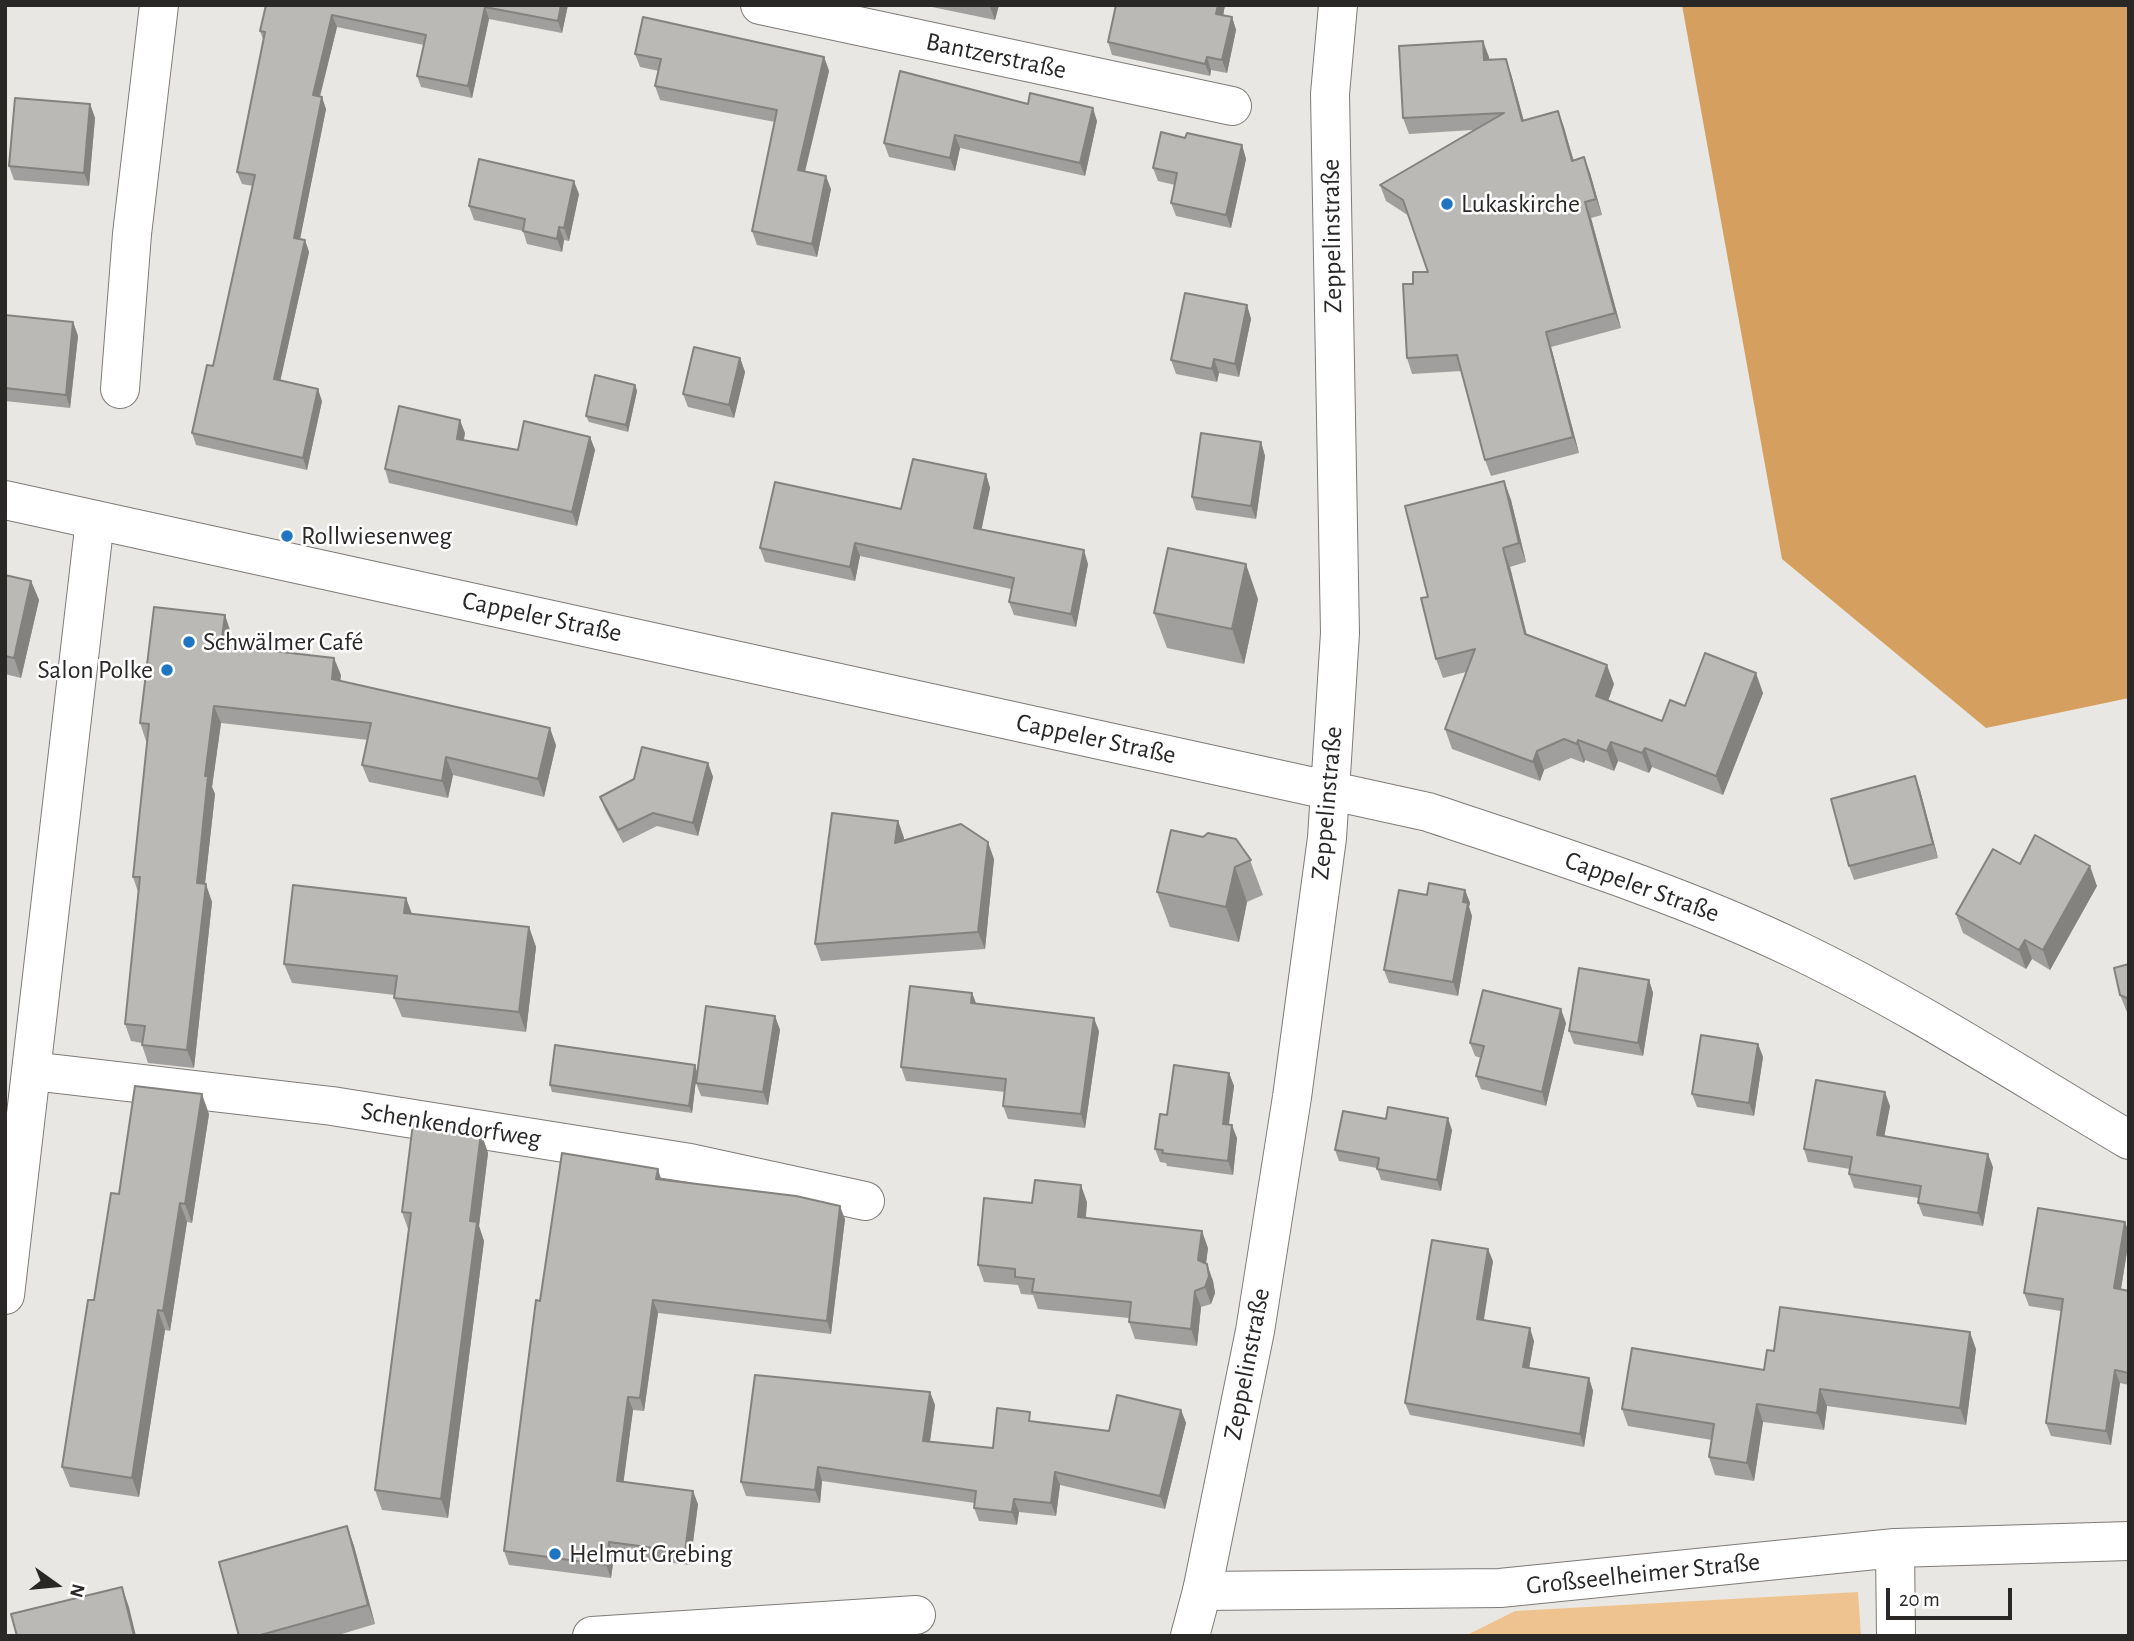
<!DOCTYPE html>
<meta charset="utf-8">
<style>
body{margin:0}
#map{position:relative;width:2134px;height:1641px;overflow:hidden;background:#e9e7e3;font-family:"Alegreya Sans",sans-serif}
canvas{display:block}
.frame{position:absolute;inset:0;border:7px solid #2a2827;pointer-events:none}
.north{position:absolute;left:21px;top:1550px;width:70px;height:70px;-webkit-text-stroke:5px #fff;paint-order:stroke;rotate:105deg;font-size:19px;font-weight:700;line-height:28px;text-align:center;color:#2a2827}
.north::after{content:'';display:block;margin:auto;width:24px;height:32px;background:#2a2827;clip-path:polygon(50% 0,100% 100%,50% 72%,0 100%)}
.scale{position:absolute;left:1886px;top:1588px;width:126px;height:32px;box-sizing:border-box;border:4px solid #2a2827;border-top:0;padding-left:9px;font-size:21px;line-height:24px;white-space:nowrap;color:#2a2827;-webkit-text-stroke:5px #fff;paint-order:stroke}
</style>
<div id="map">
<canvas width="2134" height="1641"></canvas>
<div class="frame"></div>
<div class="north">N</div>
<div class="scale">20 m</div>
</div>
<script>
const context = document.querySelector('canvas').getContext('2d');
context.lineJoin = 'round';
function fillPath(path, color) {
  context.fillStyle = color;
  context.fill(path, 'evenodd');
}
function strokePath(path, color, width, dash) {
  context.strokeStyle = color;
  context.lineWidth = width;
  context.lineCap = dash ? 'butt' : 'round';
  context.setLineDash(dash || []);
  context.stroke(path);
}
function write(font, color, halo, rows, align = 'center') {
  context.font = font + ' "Alegreya Sans",sans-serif';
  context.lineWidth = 5;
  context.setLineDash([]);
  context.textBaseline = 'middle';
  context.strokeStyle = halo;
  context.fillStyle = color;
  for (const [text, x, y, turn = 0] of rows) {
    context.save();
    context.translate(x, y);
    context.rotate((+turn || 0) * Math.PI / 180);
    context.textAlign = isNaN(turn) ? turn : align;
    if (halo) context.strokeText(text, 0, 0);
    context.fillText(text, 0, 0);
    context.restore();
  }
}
const green = new Path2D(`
 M1858 1592 1861 1636H1465L1515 1611Z`);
const forest = new Path2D(`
 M1682 5H2129V698L1986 728 1782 559Z`);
const minor = new Path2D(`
 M760 5 1232 106
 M120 389 132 234 159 5
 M32 1071 332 1106 690 1163 865 1201
 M5 1295 95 520
 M1895 1548 1896 1636
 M1202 1591 1500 1588 1895 1548 2129 1541
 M592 1636 916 1615`);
const major = new Path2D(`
 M5 500 1428 812C1553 854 1678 893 1797 950 1912 1005 2019 1075 2129 1140
 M1190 1636 1202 1591 1255 1331 1292 1097 1327 838 1340 633 1330 94 1338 5`);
const wall = new Path2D(`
 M266 5H568L562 33 489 19 472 98 421 87 417 76 424 45 337 27 320 97 326 109 300 239 305 240 309 252 280 381 322 401 307 470 196 445 192 433 213 366 253 186 242 184 237 172 264 42 260 31Z
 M932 5H999L995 20 932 7Z
 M1116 5H1225L1223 16 1232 17 1236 30 1227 73 1211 70 1210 76 1112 55 1108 42Z
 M635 54 824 57 829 71 805 172 831 189 817 257 757 245 752 231 775 122 660 100 655 86 659 71 640 67Z
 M1489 57V60L1511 74 1524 121 1558 111 1574 161 1590 173 1602 215 1591 218 1621 328 1551 347 1579 453 1491 476 1485 460 1462 371 1412 374 1407 358 1413 284 1428 272 1409 216 1386 201 1380 185 1473 130 1409 134 1403 118Z
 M90 104 95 118 89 186 14 180 9 166Z
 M1028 104 1097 121 1085 176 960 148 955 171 889 157 884 143Z
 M1185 138 1242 145 1246 159 1231 228 1176 216 1171 203 1175 185 1158 181 1153 168Z
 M579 194 569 241 564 240 562 252 527 244 523 231 474 220 469 206Z
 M1247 305 1251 319 1239 377 1219 373 1217 382 1176 374 1171 360Z
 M5 315 73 322 78 336 70 408 5 401Z
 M740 358 745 372 734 418 688 407 683 394Z
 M635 385 637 391 628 432 589 422 586 416Z
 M465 433 464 440 518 450 590 437 595 450 577 526 389 483 385 469Z
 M1261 442 1265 456 1256 519 1196 510 1192 497Z
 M986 474 990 488 981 530 1088 564 1076 627 1014 615 1009 602 1011 589 860 556 855 581 765 562 760 548 901 509Z
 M1504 481 1511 500 1526 562 1510 567 1527 635 1614 684 1608 701 1662 721 1685 706 1763 693 1723 795 1652 767 1649 773 1618 761 1614 771 1585 760 1584 763 1571 758 1544 770 1540 781 1452 749 1445 729 1466 672 1443 678 1436 659Z
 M5 575 31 581 39 600 21 678 5 674Z
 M1258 599 1244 664 1167 648 1154 613Z
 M231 633 229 646 341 675 340 681 556 745 544 797 453 775 448 798 369 782 362 765 368 740 221 723 212 787 215 794 205 884 212 902 194 1068 148 1063 142 1045V1043L131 1041 125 1024 138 892 133 877 147 741H146L140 723Z
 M708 763 713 777 698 836 657 826 623 843 605 810 600 797Z
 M1920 790 1938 858 1854 880 1849 866Z
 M898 821 904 838V841L994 859 985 949 821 961 815 944Z
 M1250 860 1263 895 1247 902 1239 942 1170 927 1157 892Z
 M2020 864 2097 886 2050 970 2032 959 2026 969 1963 933 1956 914Z
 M1465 890 1470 903 1469 907 1472 916 1458 996 1389 983 1384 970 1427 895Z
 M406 898 412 914 529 927 536 947 526 1032 402 1017 394 998 395 995 292 983 284 964Z
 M2129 964V1017L2120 995Z
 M1649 980 1653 993 1643 1056 1574 1044 1569 1031Z
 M972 993 976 1003 1099 1031 1085 1128 1008 1119 1003 1106 1005 1092 906 1081 901 1067Z
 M775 1016 780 1030 768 1105 701 1096 696 1083Z
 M1566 1023 1546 1106 1481 1089 1476 1076 1481 1058 1475 1056 1470 1043Z
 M1758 1044 1763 1057 1754 1116 1697 1107 1692 1094Z
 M697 1072 692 1113 552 1092 550 1085Z
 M1229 1073 1234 1086 1229 1124 1237 1138 1233 1175 1167 1166 1166 1163 1160 1162 1155 1149 1167 1115Z
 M1890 1106 1884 1136 1993 1167 1983 1226 1923 1216 1918 1203 1919 1198 1854 1188 1849 1174 1850 1169 1808 1162 1804 1149Z
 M209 1114 192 1223 187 1222 170 1331 165 1330 139 1497 70 1487 62 1467 119 1194Z
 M1386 1119 1452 1130 1441 1191 1381 1180 1377 1168 1339 1161 1335 1150Z
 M481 1133 488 1153 479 1226 484 1241 448 1518 382 1510 375 1490 409 1232 402 1212Z
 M662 1180 845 1219 831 1334 658 1313 644 1411 633 1410 623 1482 698 1504 690 1565 614 1556 611 1578 509 1565 504 1551 540 1301Z
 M1087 1202 1086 1218 1208 1248 1206 1264 1213 1281 1215 1293 1211 1304 1201 1307 1197 1346 1135 1339 1129 1322V1318L1038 1309 1033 1295 1021 1294 1018 1285 984 1282 978 1265 1032 1203Z
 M2125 1222 2129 1233V1239L2121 1289 2129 1291V1385L2120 1383 2111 1445 2051 1436 2046 1423 2061 1311 2029 1306 2024 1293Z
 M1493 1261 1483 1320 1534 1341 1529 1368 1589 1378 1593 1391 1584 1447 1410 1415 1405 1403Z
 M1976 1349 1966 1425 1827 1406 1824 1430 1763 1422 1754 1481 1715 1475 1709 1457 1712 1440 1628 1426 1622 1409 1764 1370 1774 1351Z
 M930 1392 935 1405 930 1442 993 1448 1033 1421 1109 1431 1181 1410 1186 1423 1165 1509 1060 1485 1056 1516 1019 1512 1017 1525 979 1521 974 1508 975 1503 822 1481 820 1503 746 1496 741 1482Z
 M347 1526 354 1546 375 1624 335 1636H239Z`);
const shadedWall = new Path2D(`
 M561 5H568L562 33 558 21Z
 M991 5H999L995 20 990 7Z
 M1218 5H1225L1221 27 1216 14Z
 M485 7 489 19 472 98 468 86Z
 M332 15 337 27 317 107 313 95Z
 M1232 17 1236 30 1227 73 1222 60Z
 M1483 41 1489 57 1490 76 1484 60Z
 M824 57 829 71 802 183 798 170Z
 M1207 57 1211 70 1210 76 1205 64Z
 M1506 59 1511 74 1528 137 1522 121Z
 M322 97 326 109 298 249 294 238Z
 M90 104 95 118 89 186 84 173Z
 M1093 108 1097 121 1085 176 1080 163Z
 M1558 111 1564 127 1578 177 1572 161Z
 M955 135 960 148 955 171 950 158Z
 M1242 145 1246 159 1231 228 1226 215Z
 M1584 157 1590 173 1602 215 1596 199Z
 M826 176 831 189 817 257 812 244Z
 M574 181 579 194 569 241 564 228Z
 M1585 202 1591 218 1621 328 1615 313Z
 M559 227 564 240 562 252 557 239Z
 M305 240 309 252 278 391 274 379Z
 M1247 305 1251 319 1239 377 1235 364Z
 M73 322 78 336 70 408 66 395Z
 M1546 332 1551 347 1579 453 1573 437Z
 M740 358 745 372 734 418 729 405Z
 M1214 359 1219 373 1217 382 1212 369Z
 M635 385 637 391 628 432 626 425Z
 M318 389 322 401 307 470 303 458Z
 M460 420 465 433 461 452 457 439Z
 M590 437 595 450 577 526 572 512Z
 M1261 442 1265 456 1256 519 1251 506Z
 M986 474 990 488 979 542 974 528Z
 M1504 481 1511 500 1526 562 1519 543Z
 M855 543 860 556 855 581 850 567Z
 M1503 548 1510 567 1531 653 1525 634Z
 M1084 550 1088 564 1076 627 1071 614Z
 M1246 564 1258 599 1244 664 1232 629Z
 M31 581 39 600 21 678 14 658Z
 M225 615 231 633 227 662 221 645Z
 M334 658 341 675 338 696 332 679Z
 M1607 665 1614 684 1603 715 1596 696Z
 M1756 673 1763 693 1723 795 1716 776Z
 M214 706 221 723 212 787 215 794 203 901 197 883 205 776Z
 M550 728 556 745 544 797 538 779Z
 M1578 740 1585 760 1584 763 1577 744Z
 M1611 742 1618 761 1614 771 1607 751Z
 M1645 748 1652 767 1649 773 1642 753Z
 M1537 751 1544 770 1540 781 1533 762Z
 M446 757 453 775 448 798 442 781Z
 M708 763 713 777 698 836 693 823Z
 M1915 776 1920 790 1938 858 1933 844Z
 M898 821 904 838 901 860 895 843Z
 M988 842 994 859 985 949 978 932Z
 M2090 866 2097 886 2050 970 2043 950Z
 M1235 867 1247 902 1239 942 1226 907Z
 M206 884 212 902 194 1068 187 1050Z
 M1465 890 1470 903 1469 907 1472 916 1458 996 1453 982 1463 902Z
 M406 898 413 917 404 913Z
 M529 927 536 947 526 1032 519 1012Z
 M2025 940 2032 959 2026 969 2019 950Z
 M1649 980 1653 993 1643 1056 1638 1043Z
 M972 993 977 1006 971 1003Z
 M1561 1009 1566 1023 1546 1106 1542 1092Z
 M775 1016 780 1030 768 1105 763 1092Z
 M1094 1018 1099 1031 1085 1128 1081 1114Z
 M1758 1044 1763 1057 1754 1116 1749 1103Z
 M695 1065 697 1072 692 1113 689 1106Z
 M1229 1073 1234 1086 1227 1137 1223 1124Z
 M1885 1092 1890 1106 1882 1149 1877 1135Z
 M202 1094 209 1114 192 1223 185 1204Z
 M1448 1118 1452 1130 1441 1191 1437 1180Z
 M1232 1125 1237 1138 1233 1175 1228 1161Z
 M481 1133 488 1153 479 1226 484 1241 448 1518 441 1499 470 1221Z
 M1988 1154 1993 1167 1983 1226 1978 1213Z
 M658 1169 662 1182 656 1179Z
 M1081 1185 1087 1202 1084 1234 1078 1217Z
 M180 1203 187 1222 170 1331 163 1311Z
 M840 1206 845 1219 831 1334 827 1321Z
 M2125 1222 2129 1233V1239L2119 1301 2114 1288Z
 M1202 1231 1208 1248 1204 1277 1198 1260Z
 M1488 1249 1493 1261 1482 1332 1477 1319Z
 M1207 1264 1213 1281 1215 1293 1211 1304 1205 1287Z
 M1195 1291 1201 1307 1197 1346 1191 1329Z
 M653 1300 658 1313 644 1411 640 1398Z
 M158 1310 165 1330 139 1497 132 1478Z
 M1530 1328 1534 1341 1527 1380 1523 1367Z
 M1970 1332 1976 1349 1966 1425 1960 1408Z
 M2115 1370 2120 1383 2111 1445 2106 1431Z
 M1589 1378 1593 1391 1584 1447 1580 1434Z
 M1820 1389 1827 1406 1824 1430 1817 1413Z
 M930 1392 935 1405 928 1454 923 1441Z
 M628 1397 633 1410 622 1494 617 1481Z
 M1757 1404 1763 1422 1754 1481 1747 1463Z
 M1181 1410 1186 1423 1165 1509 1160 1496Z
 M818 1467 822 1481 820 1503 815 1490Z
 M1055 1472 1060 1485 1056 1516 1051 1503Z
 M693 1491 698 1504 690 1565 685 1552Z
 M1014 1499 1019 1512 1017 1525 1012 1512Z
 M347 1526 354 1546 375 1624 368 1605Z
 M609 1542 614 1556 611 1578 606 1565Z
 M122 1587 129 1607 136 1636H134Z`);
const building = new Path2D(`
 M266 5H561L558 21 485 7 468 86 417 76 426 35 332 15 313 95 322 97 294 238 305 240 274 379 318 389 303 458 192 433 207 365 213 366 255 175 237 172 265 32 260 31Z
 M1116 5H1218L1216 14 1232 17 1222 60 1207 57 1205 64 1108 42Z
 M643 17 824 57 798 170 826 176 812 244 752 231 777 110 655 86 661 59 635 54Z
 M1483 41 1484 60 1506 59 1522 121 1558 111 1572 161 1584 157 1596 199 1585 202 1615 313 1546 332 1573 437 1485 460 1457 355 1407 358 1403 284H1413V272H1428L1403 200 1380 185 1504 113 1403 118 1399 46Z
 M900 71 1028 104 1030 93 1093 108 1080 163 955 135 950 158 884 143Z
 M15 98 90 104 84 173 9 166Z
 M1161 132 1185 138 1187 133 1242 145 1226 215 1171 203 1177 173 1153 168Z
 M479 159 574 181 564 228 559 227 557 239 523 231 525 219 469 206Z
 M1185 293 1247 305 1235 364 1214 359 1212 369 1171 360Z
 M5 315 73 322 66 395 5 388Z
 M694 347 740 358 729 405 683 394Z
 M595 375 635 385 626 425 586 416Z
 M399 406 460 420 457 439 518 450 524 421 590 437 572 512 385 469Z
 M1201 433 1261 442 1251 506 1192 497Z
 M913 459 986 474 974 528 1084 550 1071 614 1009 602 1014 578 855 543 850 567 760 548 775 482 901 509Z
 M1504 481 1519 543 1503 548 1525 634 1607 665 1596 696 1662 721 1670 700 1685 706 1705 653 1756 673 1716 776 1645 748 1642 753 1611 742 1607 751 1578 740 1577 744 1564 739 1537 751 1533 762 1445 729 1475 649 1436 659 1421 598 1428 597 1405 506Z
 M1168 548 1246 564 1232 629 1154 613Z
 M5 575 31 581 14 658 5 656Z
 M154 607 225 615 221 645 334 658 332 679 550 728 538 779 446 757 442 781 362 765 371 723 214 706 205 776H208L197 883 206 884 187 1050 142 1045 145 1026 125 1024 140 877H133L149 724 140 723Z
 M642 747 708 763 693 823 653 813 618 830 600 797 634 779Z
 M1915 776 1933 844 1849 866 1831 799Z
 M832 813 898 821 895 843 961 824 988 842 978 932 815 944Z
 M1171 830 1203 837 1208 833 1236 839 1251 860 1235 867 1226 907 1157 892Z
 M2035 835 2090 866 2043 950 2025 940 2019 950 1956 914 1993 849 2020 864Z
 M1429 883 1465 890 1463 902 1468 903 1453 982 1384 970 1399 890 1427 895Z
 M293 885 406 898 404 913 529 927 519 1012 394 998 397 976 284 964Z
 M2129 964V999L2120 995 2114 968Z
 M1579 968 1649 980 1638 1043 1569 1031Z
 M910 986 972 993 971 1003 1094 1018 1081 1114 1003 1106 1006 1079 901 1067Z
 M1483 990 1561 1009 1542 1092 1476 1076 1484 1046 1470 1043Z
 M706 1006 775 1016 763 1092 696 1083Z
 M1701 1035 1758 1044 1749 1103 1692 1094Z
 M555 1045 695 1065 689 1106 550 1085Z
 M1174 1065 1229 1073 1223 1124 1232 1125 1228 1161 1162 1153 1163 1150 1155 1149 1160 1114 1167 1115Z
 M1816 1080 1885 1092 1877 1135 1988 1154 1978 1213 1918 1203 1921 1186 1849 1174 1852 1157 1804 1149Z
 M135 1086 202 1094 185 1204 180 1203 163 1311 158 1310 132 1478 62 1467 88 1300H94L111 1193 119 1194Z
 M1388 1107 1448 1118 1437 1180 1377 1169 1379 1158 1335 1150 1343 1111 1386 1119Z
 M413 1123 481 1133 470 1221 477 1222 441 1499 375 1490 411 1213 402 1212Z
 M562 1153 658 1169 656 1179 796 1196 840 1206 827 1321 653 1300 640 1398 628 1397 617 1481 693 1491 685 1552 609 1542 606 1565 504 1551 536 1300 540 1301Z
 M1035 1180 1081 1185 1078 1217 1202 1231 1198 1260 1207 1264 1209 1276 1205 1287 1195 1291 1191 1329 1129 1322 1131 1302 1032 1292 1034 1279 1015 1277V1269L978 1265 984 1198 1032 1203Z
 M2038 1208 2125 1222 2114 1288 2129 1291V1373L2115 1370 2106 1431 2046 1423 2063 1299 2024 1293Z
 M1432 1240 1488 1249 1477 1319 1530 1328 1523 1367 1589 1378 1580 1434 1405 1403Z
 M1780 1307 1970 1332 1960 1408 1820 1389 1817 1413 1757 1404 1747 1463 1709 1457 1714 1424 1622 1409 1632 1348 1764 1370 1767 1350 1774 1351Z
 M755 1375 930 1392 923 1441 993 1448 997 1408 1030 1412 1029 1421 1109 1431 1117 1395 1181 1410 1160 1496 1055 1472 1051 1503 1014 1499 1012 1512 974 1508 976 1491 818 1467 815 1490 741 1482Z
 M347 1526 368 1605 257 1636H239L219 1562Z
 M122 1587 134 1636H17L11 1614Z`);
const markers = [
 [1447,204,7,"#2075c3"],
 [287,536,7,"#2075c3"],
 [189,642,7,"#2075c3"],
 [167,670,7,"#2075c3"],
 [555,1554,7,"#2075c3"]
];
const streetNames = [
 ["Bantzerstraße",996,56,12],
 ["Zeppelinstraße",1332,236,-91],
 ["Cappeler Straße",542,617,12],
 ["Cappeler Straße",1096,739,12],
 ["Zeppelinstraße",1327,803,-85],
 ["Cappeler Straße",1642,887,20],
 ["Schenkendorfweg",451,1125,9],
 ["Zeppelinstraße",1247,1364,-79],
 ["Großseelheimer Straße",1643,1574,-6]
];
const poiNames = [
 ["Lukaskirche",1461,204],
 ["Rollwiesenweg",301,536],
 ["Schwälmer Café",203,642],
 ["Salon Polke",153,670,"right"],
 ["Helmut Grebing",569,1554]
];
fillPath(green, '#efc38f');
fillPath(forest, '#d5a05f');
strokePath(minor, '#7e7b78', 40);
strokePath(major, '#7e7b78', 40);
strokePath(minor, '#fff', 38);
strokePath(major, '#fff', 38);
fillPath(wall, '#a19f9d');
fillPath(shadedWall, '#83827f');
fillPath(building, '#bbb9b6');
strokePath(building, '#83827f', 2);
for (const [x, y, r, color] of markers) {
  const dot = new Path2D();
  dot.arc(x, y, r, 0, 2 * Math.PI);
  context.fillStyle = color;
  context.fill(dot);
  strokePath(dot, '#fff', 2.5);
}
write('26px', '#2a2827', '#fff', streetNames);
write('26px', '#2a2827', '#fff', poiNames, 'left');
</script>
